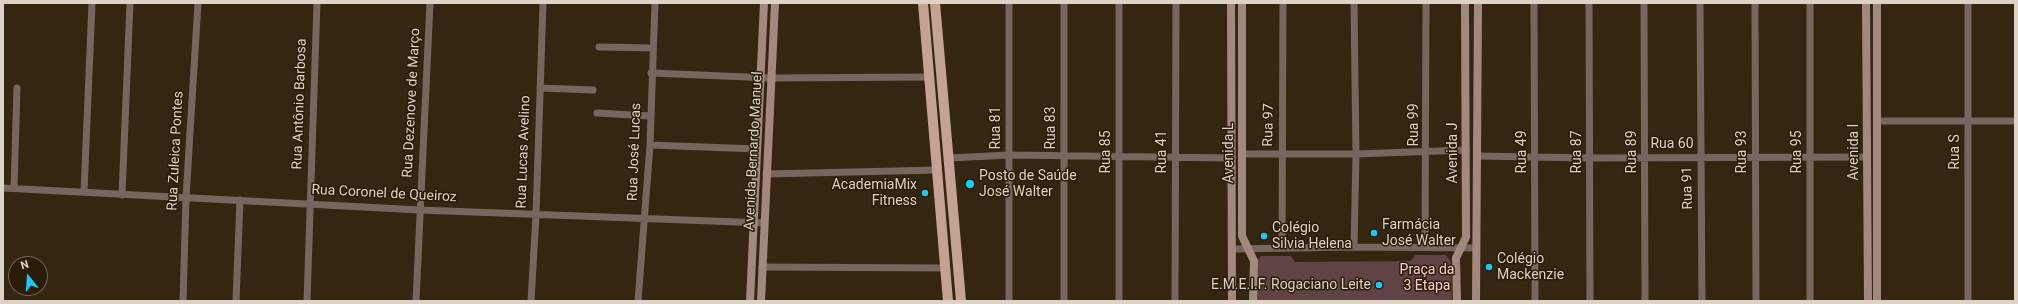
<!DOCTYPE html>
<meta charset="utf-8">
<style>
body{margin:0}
#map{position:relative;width:2018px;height:304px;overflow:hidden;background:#342610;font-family:Roboto,sans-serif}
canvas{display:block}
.frame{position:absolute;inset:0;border:4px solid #dcd2c5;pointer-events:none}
.north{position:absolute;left:8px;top:256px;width:40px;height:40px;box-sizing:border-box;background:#2a1c07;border:1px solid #716553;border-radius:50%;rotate:343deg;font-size:11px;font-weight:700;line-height:16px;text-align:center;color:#dcd2c5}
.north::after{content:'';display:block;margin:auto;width:14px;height:18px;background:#17cafb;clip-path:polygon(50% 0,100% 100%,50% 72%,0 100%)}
</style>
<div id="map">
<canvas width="2018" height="304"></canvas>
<div class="frame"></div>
<div class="north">N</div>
</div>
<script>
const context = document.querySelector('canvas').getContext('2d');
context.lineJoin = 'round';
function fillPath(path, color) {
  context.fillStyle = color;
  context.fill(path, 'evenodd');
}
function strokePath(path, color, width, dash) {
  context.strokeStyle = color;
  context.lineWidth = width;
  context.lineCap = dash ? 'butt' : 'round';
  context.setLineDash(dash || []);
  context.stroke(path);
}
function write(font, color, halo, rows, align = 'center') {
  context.font = font + ' Roboto,sans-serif';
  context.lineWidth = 3;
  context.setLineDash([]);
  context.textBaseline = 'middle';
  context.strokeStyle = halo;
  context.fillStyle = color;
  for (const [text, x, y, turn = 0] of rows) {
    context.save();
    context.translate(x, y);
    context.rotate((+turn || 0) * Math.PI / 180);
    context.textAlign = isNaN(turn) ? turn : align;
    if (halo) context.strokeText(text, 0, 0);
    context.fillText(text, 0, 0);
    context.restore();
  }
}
const green = new Path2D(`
 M1415 255H1446L1451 262 1452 301H1256V262L1261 256H1291L1295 262 1411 261Z`);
const street = new Path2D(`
 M1009 3V301
 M1064 3V301
 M1119 3V301
 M1534 3 1535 301
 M1589 3 1590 301
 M1644 3 1645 301
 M1700 3 1702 301
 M1755 3 1756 301
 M1810 3V301
 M1968 3V301
 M599 47 653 48
 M651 73 771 78 930 77
 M540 88 593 90
 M597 113 650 116
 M1878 121H2015
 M650 145 757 149
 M1242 154H1356L1466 150
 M1477 156 1590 158 1867 157
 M949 158 1009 155 1231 158
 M766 174 938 170
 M3 188 420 210 764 223
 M14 188 17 88
 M84 192 92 3
 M122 195 130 3
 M1354 247 1356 154 1354 3
 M1425 247 1426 3
 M1282 248 1283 3
 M1233 249 1354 247 1476 248
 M762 267 945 268
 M183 301 186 198 198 3
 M236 301 240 200
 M307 301 317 3
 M416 301 430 3
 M531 301 536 215 543 3
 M638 301 650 145 655 3
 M1175 301 1176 3`);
const secondary = new Path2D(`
 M1231 3 1232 301
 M1242 3V236L1254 261 1253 301
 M1866 3 1868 301
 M1877 3V301
 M750 301 764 3
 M761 301 775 3
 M1457 301 1456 258 1466 237 1465 3
 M1476 301 1478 3`);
const primary = new Path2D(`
 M923 3 948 301
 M935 3 961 301`);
const markers = [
 [970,184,5,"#17cafb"],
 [925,193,4,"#17cafb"],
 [1374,233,4,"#17cafb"],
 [1264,236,4,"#17cafb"],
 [1489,267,4,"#17cafb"],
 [1379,285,4,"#17cafb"]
];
const streetNames = [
 ["Rua Dezenove de Março",412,103,-87],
 ["Rua Antônio Barbosa",300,104,-88],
 ["Rua 97",1269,125,-89],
 ["Rua 99",1414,125,-90],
 ["Rua 81",996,128,-90],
 ["Rua 83",1051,128,-90],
 ["Rua 60",1672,144],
 ["Rua Zuleica Pontes",176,151,-87],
 ["Avenida Bernardo Manuel",754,151,-87],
 ["Rua Lucas Avelino",524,152,-88],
 ["Rua José Lucas",635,152,-88],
 ["Rua 85",1106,152,-90],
 ["Rua 41",1162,152,-90],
 ["Rua 49",1522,152,-90],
 ["Rua 87",1577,152,-90],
 ["Rua 89",1632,152,-90],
 ["Rua 93",1742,152,-90],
 ["Rua 95",1797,152,-90],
 ["Avenida I",1854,152,-90],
 ["Rua S",1955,152,-90],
 ["Avenida L",1229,153,-90],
 ["Avenida J",1453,153,-90],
 ["Rua 91",1688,188,-91],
 ["Rua Coronel de Queiroz",384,194,3]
];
const poiNames = [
 ["Posto de Saúde",979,176],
 ["José Walter",979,192],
 ["AcademiaMix",917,185,"right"],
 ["Fitness",917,201,"right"],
 ["Farmácia",1382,225],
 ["José Walter",1382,241],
 ["Colégio",1272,228],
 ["Silvia Helena",1272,244],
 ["Colégio",1497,259],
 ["Mackenzie",1497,275],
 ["E.M.E.I.F. Rogaciano Leite",1371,285,"right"]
];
const parkNames = [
 ["Praça da",1427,270],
 ["3 Etapa",1427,286]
];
fillPath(green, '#604445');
strokePath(street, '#76665f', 7);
strokePath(secondary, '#a2897d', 8);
strokePath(primary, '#c4a395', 10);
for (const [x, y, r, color] of markers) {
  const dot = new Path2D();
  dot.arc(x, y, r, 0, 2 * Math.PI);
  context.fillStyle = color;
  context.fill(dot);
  strokePath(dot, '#2a1c07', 1.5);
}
write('14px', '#dcd2c5', '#2a1c07', streetNames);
write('14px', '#dcd2c5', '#2a1c07', poiNames, 'left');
write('14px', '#fbd0d2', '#2a1c07', parkNames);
</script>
